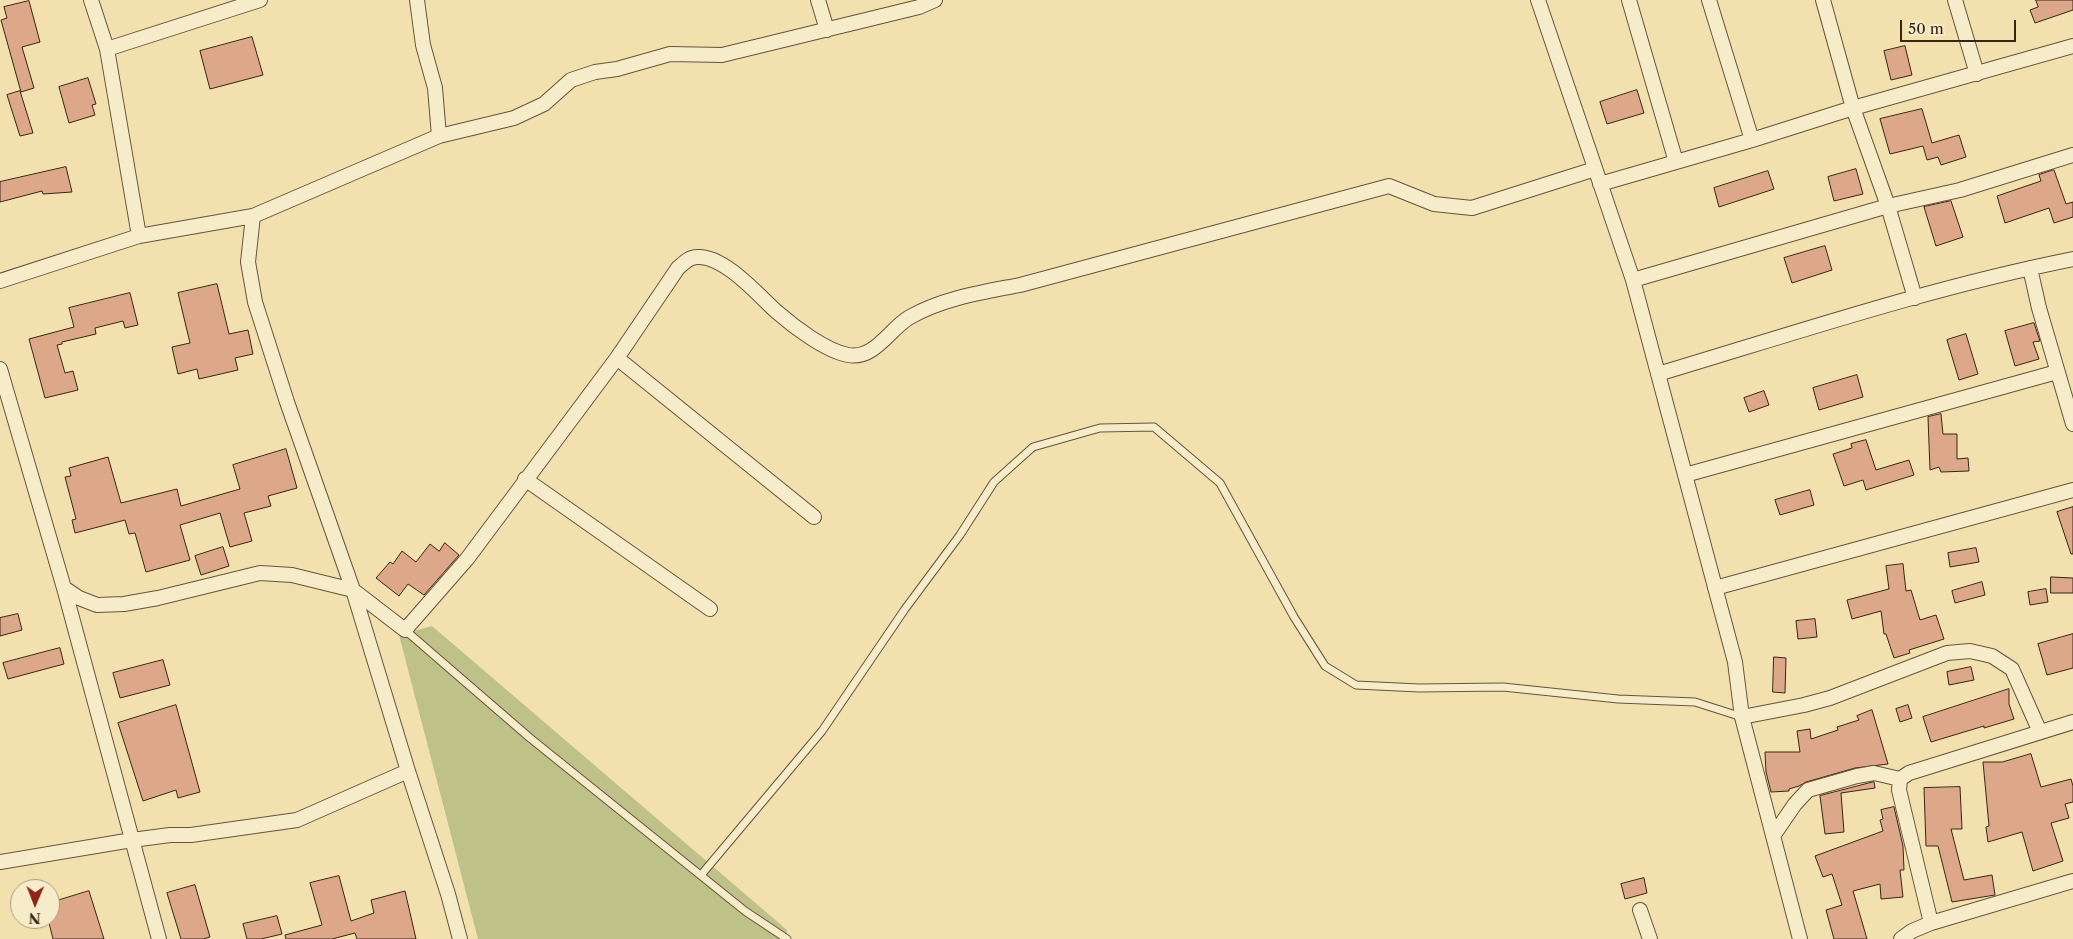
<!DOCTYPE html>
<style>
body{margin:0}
#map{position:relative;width:2073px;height:939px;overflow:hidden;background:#f2e1ae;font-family:"Libre Caslon Text",serif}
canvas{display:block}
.north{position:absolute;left:10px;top:879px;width:50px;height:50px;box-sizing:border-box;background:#f7ecca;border:1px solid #ab9c82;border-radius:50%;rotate:181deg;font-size:14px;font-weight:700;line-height:20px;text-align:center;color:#382515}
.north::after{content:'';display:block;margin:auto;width:18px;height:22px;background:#8f2418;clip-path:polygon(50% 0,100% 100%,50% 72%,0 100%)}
.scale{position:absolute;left:1900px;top:20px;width:116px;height:22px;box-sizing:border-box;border:2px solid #382515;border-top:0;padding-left:6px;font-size:15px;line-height:18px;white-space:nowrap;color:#382515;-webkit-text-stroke:4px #f7ecca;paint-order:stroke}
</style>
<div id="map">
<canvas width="2073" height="939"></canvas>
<div class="north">N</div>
<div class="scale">50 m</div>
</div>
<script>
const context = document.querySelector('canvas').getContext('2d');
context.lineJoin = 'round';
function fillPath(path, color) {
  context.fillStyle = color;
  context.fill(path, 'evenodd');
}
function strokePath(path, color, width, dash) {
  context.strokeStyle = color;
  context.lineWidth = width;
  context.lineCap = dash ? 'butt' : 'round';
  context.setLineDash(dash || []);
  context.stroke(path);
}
const green = new Path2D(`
 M432 626 787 930 786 939H478L399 635Z`);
const building = new Path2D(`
 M2036 0H2073V10L2035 23 2030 10 2038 7Z
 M29 1 40 42 22 47 34 88 21 92 1 20 7 18 4 7Z
 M252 37 263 75 210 89 200 51Z
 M1905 46 1912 75 1891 80 1884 51Z
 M88 78 96 104 92 105 95 115 69 123 59 87Z
 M1637 90 1644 113 1607 124 1600 102Z
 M20 91 33 133 20 136 7 95Z
 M1922 109 1932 143 1959 135 1966 157 1941 165 1938 157 1927 160 1923 146 1890 154 1880 119Z
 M66 167 72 192 43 194 42 191 0 202V182Z
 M1856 169 1863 194 1834 201 1828 177Z
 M2054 170 2066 204 2073 202V217L2054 223 2049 208 2005 223 1997 196 2041 181 2039 175Z
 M1768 171 1774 189 1719 207 1714 188Z
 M1951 201 1963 237 1936 246 1924 207Z
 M1825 246 1832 270 1792 283 1784 258Z
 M217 284 229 334 248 330 253 354 235 358 238 370 199 379 197 369 178 374 172 347 190 343 178 293Z
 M130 293 138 325 125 328 123 321 95 328 96 334 62 342V344L57 345 65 373 73 371 78 390 45 398 29 339 74 327 69 308Z
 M2034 323 2040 341 2033 342 2039 359 2015 366 2005 331Z
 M1966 334 1978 374 1959 380 1947 340Z
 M1857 375 1863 397 1819 410 1813 388Z
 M1764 391 1769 405 1749 412 1744 398Z
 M1941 414 1943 434H1957V459L1968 458 1969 471 1941 472 1939 467 1930 470 1928 417Z
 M1866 440 1876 470 1909 460 1914 475 1866 490 1863 480 1844 486 1833 454 1852 448 1851 444Z
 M286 449 297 488 268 496 271 506 244 513 252 541 230 547 220 513 180 525 190 560 146 572 135 533 129 534 125 520 75 533 72 520 76 519 65 477 71 476 69 468 108 457 121 503 177 489 181 506 240 489 233 465Z
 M1810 490 1814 505 1780 515 1775 500Z
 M2073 507V554H2071L2057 512Z
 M445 543 459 555 424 595 408 584 399 596 376 578 390 562 393 564 402 551 416 562 430 544 439 551Z
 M223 547 229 566 201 575 195 556Z
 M1976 548 1979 562 1950 567 1948 553Z
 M1903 564 1906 591 1911 590 1920 620 1936 615 1944 639 1909 650 1910 653 1894 658 1886 634H1884L1881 611 1852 619 1847 600 1889 589 1886 566Z
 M2051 577 2073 578V593H2051Z
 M1982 582 1985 595 1955 603 1952 591Z
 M2046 589 2048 602 2030 605 2028 592Z
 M18 614 22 630 0 636V618Z
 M1815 619 1817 637 1798 639 1796 621Z
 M2073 634V668L2047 675 2038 644Z
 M60 648 64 664 8 679 3 663Z
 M1774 657 1786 658 1785 693 1773 692Z
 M163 660 170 685 120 698 113 673Z
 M1971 667 1974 680 1949 685 1947 672Z
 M2009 689V704L2014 719 1984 728V726L1931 742 1923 717Z
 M176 705 200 792 178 798 176 790 143 801 118 723Z
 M1908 705 1912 718 1900 722 1896 709Z
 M1872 710 1888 764 1855 768 1806 782 1799 786 1789 789V791L1771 792 1766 772 1765 752H1800L1797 731 1810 729 1811 739 1838 730 1837 727 1859 720 1857 716Z
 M2031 754 2041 787 2071 779 2073 786V802L2065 804 2069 818 2051 823 2063 861 2033 871 2022 832 1988 842 1986 827 1989 826 1983 762H2002Z
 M1874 782 1875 788 1841 793 1844 832 1825 834 1820 796Z
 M1960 787 1962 829H1951L1964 880 1992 875 1995 895 1952 902 1938 846H1926L1924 788Z
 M1894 807 1903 846 1904 870H1900L1903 897 1881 899 1880 884 1853 891 1867 939H1834L1826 910 1842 905 1832 874 1823 877 1815 856 1883 831 1880 820 1883 819 1881 810Z
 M339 876 351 921 374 913 371 900 405 891 416 939H357L355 933 332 939H286L285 935 322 925 310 883Z
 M1644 878 1647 893 1625 899 1621 884Z
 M195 885 210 937 203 939H181L167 893Z
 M89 891 104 939H53L48 919H50V903Z
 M277 916 282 934 261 939H247L243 924Z`);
const lane = new Path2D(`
 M405 630 530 738 745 911 787 939
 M701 875 822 731 905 609 960 535 994 482 1033 447 1100 428 1154 427 1220 483 1294 617 1325 666 1356 685 1419 688 1503 687 1618 699 1695 702 1742 717`);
const street = new Path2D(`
 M91 0 107 49 139 236
 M818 0 827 30
 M1538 0 1633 280 1735 662 1742 717 1800 939
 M1629 0 1676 162
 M1709 0 1752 140
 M1823 0 1853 108 1888 206 1915 298
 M1955 0 1977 74
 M107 49 260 0
 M439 136 514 118 544 104 571 80 595 72 617 69 670 54 722 55 919 7 935 0
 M1600 184 1752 140 1853 108 2073 46
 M253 216 248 262 255 302 287 402 353 590 408 771 448 894 460 939
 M2030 268 2039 308 2073 424
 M1633 280 1888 206 1960 190 2073 155
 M0 281 139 236 253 216 439 136 435 88 423 45 417 0
 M617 358 814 517
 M0 369 64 588 159 939
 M1658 374C1795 333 1932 287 2073 259
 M1685 475 2057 372
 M525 479 710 609
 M64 588 79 598 97 605 124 604 158 598 260 573 292 575 353 590 405 630 467 559 617 358 678 268C684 263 689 257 697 257 724 255 758 295 777 312 794 327 826 351 848 355 875 360 890 328 910 317 943 298 984 292 1020 285L1389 186 1434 204 1472 208 1595 169
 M1715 588 2073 490
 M1742 717 1804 705 1830 698 1947 653 1970 651 1992 656 2012 669 2040 732
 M1773 836 1795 804 1808 790 1857 776 1874 773 1900 779
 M0 862 132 840 170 835H191L297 820 408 771
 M1640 910 1650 939
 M1931 923 1899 790 1900 779 1909 773 2073 722
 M1901 939 1912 931 1931 923 2073 881`);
fillPath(green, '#bec288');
fillPath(building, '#dda78a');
strokePath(building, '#382515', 1);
strokePath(lane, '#66543b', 9);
strokePath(street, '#66543b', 16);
strokePath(lane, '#f7ecca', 7);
strokePath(street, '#f7ecca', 14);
</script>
